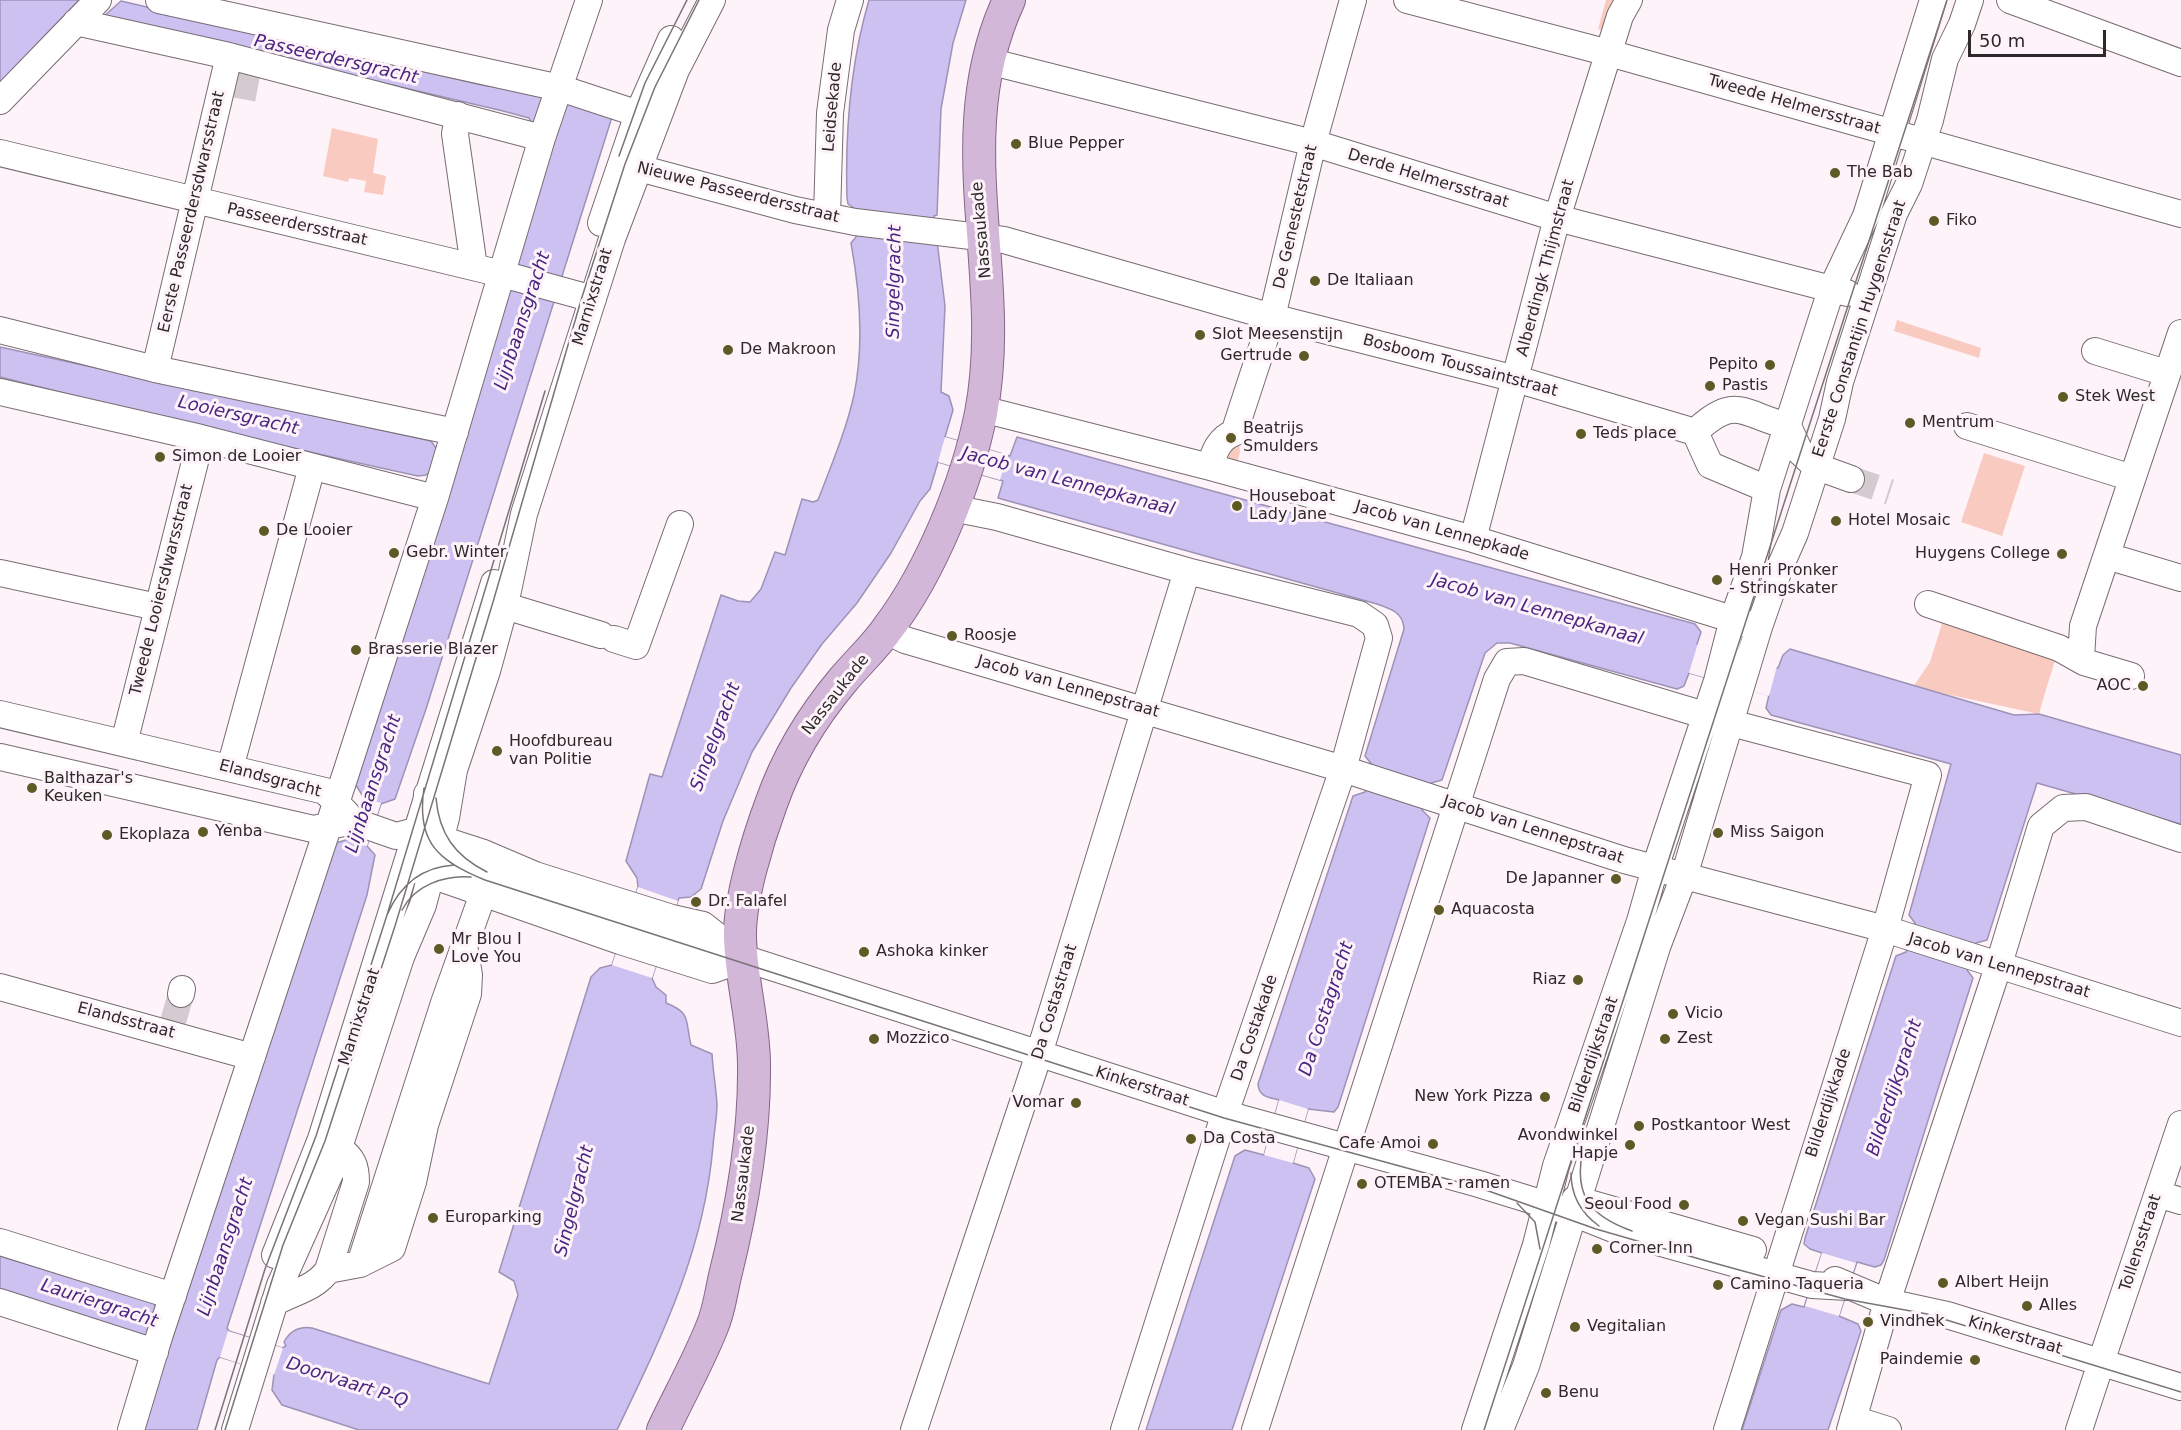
<!DOCTYPE html>
<style>
body{margin:0}
#map{position:relative;width:2181px;height:1430px;overflow:hidden;background:#fef3f9;font-family:"DejaVu Sans",sans-serif}
canvas{display:block}
.scale{position:absolute;left:1968px;top:30px;width:138px;height:27px;box-sizing:border-box;border:3px solid #2d292b;border-top:0;padding-left:8px;font-size:18px;line-height:21px;white-space:nowrap;color:#2d292b;-webkit-text-stroke:4px #fef3f9;paint-order:stroke}
</style>
<div id="map">
<canvas width="2181" height="1430"></canvas>
<div class="scale">50 m</div>
</div>
<script>
const context = document.querySelector('canvas').getContext('2d');
context.lineJoin = 'round';
function fillPath(path, color) {
  context.fillStyle = color;
  context.fill(path, 'evenodd');
}
function strokePath(path, color, width, dash) {
  context.strokeStyle = color;
  context.lineWidth = width;
  context.lineCap = dash ? 'butt' : 'round';
  context.setLineDash(dash || []);
  context.stroke(path);
}
function write(font, color, halo, rows, align = 'center') {
  context.font = font + ' "DejaVu Sans",sans-serif';
  context.lineWidth = 6;
  context.setLineDash([]);
  context.textBaseline = 'middle';
  context.strokeStyle = halo;
  context.fillStyle = color;
  for (const [text, x, y, turn = 0] of rows) {
    context.save();
    context.translate(x, y);
    context.rotate((+turn || 0) * Math.PI / 180);
    context.textAlign = isNaN(turn) ? turn : align;
    if (halo) context.strokeText(text, 0, 0);
    context.fillText(text, 0, 0);
    context.restore();
  }
}
const green = new Path2D(`
 M1606 0H1621L1612 33 1598 29Z
 M332 128 378 139 373 173 386 176 383 195 364 192 366 181 349 178 348 182 323 176Z
 M1897 320 1981 348 1979 358 1894 331Z
 M1239 444 1240 452 1235 471 1216 454Z
 M1984 453 2025 466 2002 536 1961 522Z
 M1945 614 2062 634C2056 661 2046 687 2039 714L1913 687 1930 662Z`);
const water = new Path2D(`
 M0 0H79L0 82Z
 M869 0H966L953 43 941 109 937 215 934 216 945 306 941 392 949 396 953 410 945 437 1010 456 1017 437 1695 624 1701 632 1697 644 1778 668 1783 655 1790 649 2014 715 2039 714 2181 755V824L2037 783 1987 940 1976 943 1967 970 1973 978 1884 1260 1881 1265 1875 1267 1857 1262 1839 1316 1858 1324 1861 1331 1828 1430H1742L1781 1310 1792 1304 1804 1307 1822 1253 1810 1249 1804 1244 1805 1238 1896 956 1906 952 1914 926 1915 923 1909 915 1951 764 1771 715 1766 708 1769 695 1689 673 1684 686 1677 689 1510 643H1497L1485 653 1442 780 1431 783 1422 810 1430 818 1338 1107 1334 1112 1308 1109 1293 1163 1309 1168 1315 1179 1232 1430H1146L1235 1156 1245 1150 1264 1155 1279 1100C1268 1097 1259 1097 1258 1084L1353 796 1365 792 1373 766 1365 756 1404 629C1403 612 1391 609 1377 604L998 498 1003 481 938 462 930 489 920 501 891 553 857 603 822 644 791 688 752 752 723 821 701 889 691 897 679 898 678 901 652 978 656 987 666 995V1003C692 1013 685 1021 691 1045L712 1054C713 1071 716 1088 717 1104 717 1118 714 1132 713 1146 704 1251 662 1336 617 1430H359L282 1405 272 1390 274 1374 220 1357 217 1360 197 1430H142L167 1349 147 1336 0 1291V1252L155 1303V1307L336 843 349 839 364 798 354 782 432 470 426 475 418 476C278 446 139 412 0 377V347L431 441 438 451 516 267 563 108 567 102 612 117 426 709 395 799 381 804 367 846 375 855 367 895 227 1328 229 1331 282 1348 286 1346 284 1342C290 1331 299 1326 312 1328L489 1384 518 1295 514 1281 499 1272 591 977 600 968 612 965 638 887 637 878 626 861 650 774 662 777 721 595 738 601 750 602 761 589 775 552 785 555 802 499 813 502 818 500C831 466 846 431 854 395 864 346 860 292 851 243L856 237 854 208 848 204 847 198C845 130 850 65 869 0Z
 M121 1 482 85 543 95 536 122H531L529 118 503 111 103 17Z`);
const pier = new Path2D(`
 M945 437 1007 455 1000 480 938 462Z
 M1698 643 1777 666 1769 696 1689 673Z
 M364 798 381 803 367 846 349 840Z
 M638 887 678 901 652 978 612 965Z
 M1279 1100 1308 1109 1293 1163 1264 1155Z
 M1822 1253 1856 1263 1839 1316 1805 1306Z
 M228 1331 283 1348 274 1375 220 1357Z`);
const minorTunnel = new Path2D(`
 M232 84 259 89
 M1851 479 1890 492
 M173 1022 181 994`);
const minor = new Path2D(`
 M159 0 560 88 654 119
 M1407 0 1609 53 2181 214
 M2010 0 2181 63
 M76 22 229 56 542 138
 M988 61 1313 143 1557 218 1847 293
 M0 101 98 0
 M458 115 455 134 474 267
 M0 153 502 274 593 299
 M624 164 795 210 855 222 1004 240 1272 317 1516 379 1695 432
 M827 216 830 113 841 30 850 0
 M601 223 638 114 671 39
 M0 330 155 369 455 432
 M2095 351 2166 373
 M155 369 229 56
 M0 392 201 438 435 498
 M982 409 1210 467 1473 539 1748 624
 M1967 426 2132 478
 M1210 467C1214 452 1219 438 1234 433L1272 317 1313 143 1353 0
 M1767 489 1710 465 1695 432C1736 393 1743 415 1788 426L1800 452 1815 466 1851 479
 M952 508 997 517 1187 571 1359 614 1375 625 1379 638 1343 769 1222 1122 1124 1430
 M1473 539 1557 218 1620 16 1629 0
 M2107 556 2181 578
 M0 573 157 607
 M489 601 601 635
 M1928 604 2059 648 2084 662 2131 676
 M887 631 905 640 1343 769 1624 860 1885 929 2181 1023
 M614 639 636 646 680 524
 M2081 658 2083 626 2181 333
 M0 714 325 791 347 814
 M124 743 201 438
 M0 757 313 829 344 823
 M230 768 312 467
 M427 794C423 829 443 856 474 871L1226 1114 1479 1184 1573 1213 1618 1231 1812 1285 1848 1287
 M353 821 396 836 415 831 422 833 481 852 535 875 672 918 703 925 736 951
 M417 870 620 941 712 970 743 959
 M0 987 252 1057
 M181 994 182 989
 M2158 1194 2181 1201
 M1575 1199 1753 1250
 M0 1242 173 1296
 M275 1255 321 1139 494 583
 M360 1264 444 1003 483 894
 M328 1270 360 1264 392 1248 413 1182 425 1125 468 994 469 975 465 951
 M1835 1280 1887 1302 1947 1315 2181 1387
 M0 1302 155 1352
 M274 1303C293 1292 315 1289 328 1270L356 1182C356 1166 353 1158 339 1148
 M2101 1362 2181 1124
 M1853 1419 1888 1430
 M131 1430 159 1337 345 776 435 498 542 138 589 0
 M235 1430 280 1285 332 1169 401 957 423 905 446 818 454 770 487 671 505 605 524 514 612 239 676 70 712 0
 M914 1430 1039 1054 1187 571
 M1255 1430 1497 679 1507 662 1524 661 1731 723 1928 775 1885 929 1727 1430
 M1475 1430 1536 1245 1556 1166 1640 921 1655 868 1717 681 1733 619 1755 557 1767 489 1831 290 1866 216 1933 0
 M1500 1430 1526 1366 1657 947 1684 876 1759 627 1780 567 1795 533 1832 419 1840 382 1894 214 1909 184 1930 120 1945 59 1962 24 1970 0
 M1850 1430 1887 1302 1999 964 2041 826 2063 808 2086 807 2181 839
 M2079 1430 2097 1375`);
const major = new Path2D(`
 M663 1430C679 1396 698 1362 712 1327 719 1311 721 1293 725 1276 742 1208 755 1135 754 1065 754 1022 741 980 740 937 739 901 758 839 771 804 787 758 812 717 843 680 858 662 875 647 888 628 931 571 967 483 981 413 1008 273 945 138 1009 0`);
const tram = new Path2D(`
 M619 156 645 83 687 0
 M424 788C416 842 438 861 485 880L1224 1118 1480 1188 1596 1229 1703 1260 1845 1299 1927 1314 2181 1392
 M436 798C439 834 455 856 487 872
 M402 910C415 885 444 875 471 877
 M387 915C400 885 421 867 454 865
 M1583 1149C1573 1195 1590 1216 1632 1231
 M1571 1173C1571 1196 1581 1213 1599 1226
 M1517 1203 1535 1222 1540 1249
 M215 1430 265 1269 316 1136 387 915 545 391
 M225 1430 283 1245 325 1141 395 926 493 602 582 297 625 164 655 87 699 0
 M1484 1430 1947 0`);
const markers = [
 [1016,144,6,"#5e5a26"],
 [1835,173,6,"#5e5a26"],
 [1934,221,6,"#5e5a26"],
 [1315,281,6,"#5e5a26"],
 [1200,335,6,"#5e5a26"],
 [728,350,6,"#5e5a26"],
 [1304,356,6,"#5e5a26"],
 [1770,365,6,"#5e5a26"],
 [1710,386,6,"#5e5a26"],
 [2063,397,6,"#5e5a26"],
 [1910,423,6,"#5e5a26"],
 [1581,434,6,"#5e5a26"],
 [1231,438,6,"#5e5a26"],
 [160,457,6,"#5e5a26"],
 [1237,506,6,"#5e5a26"],
 [1836,521,6,"#5e5a26"],
 [264,531,6,"#5e5a26"],
 [394,553,6,"#5e5a26"],
 [2062,554,6,"#5e5a26"],
 [1717,580,6,"#5e5a26"],
 [952,636,6,"#5e5a26"],
 [356,650,6,"#5e5a26"],
 [2143,686,6,"#5e5a26"],
 [497,751,6,"#5e5a26"],
 [32,788,6,"#5e5a26"],
 [203,832,6,"#5e5a26"],
 [1718,833,6,"#5e5a26"],
 [107,835,6,"#5e5a26"],
 [1616,879,6,"#5e5a26"],
 [696,902,6,"#5e5a26"],
 [1439,910,6,"#5e5a26"],
 [439,949,6,"#5e5a26"],
 [864,952,6,"#5e5a26"],
 [1578,980,6,"#5e5a26"],
 [1673,1014,6,"#5e5a26"],
 [874,1039,6,"#5e5a26"],
 [1665,1039,6,"#5e5a26"],
 [1545,1097,6,"#5e5a26"],
 [1076,1103,6,"#5e5a26"],
 [1639,1126,6,"#5e5a26"],
 [1191,1139,6,"#5e5a26"],
 [1433,1144,6,"#5e5a26"],
 [1630,1145,6,"#5e5a26"],
 [1362,1184,6,"#5e5a26"],
 [1684,1205,6,"#5e5a26"],
 [433,1218,6,"#5e5a26"],
 [1743,1221,6,"#5e5a26"],
 [1597,1249,6,"#5e5a26"],
 [1943,1283,6,"#5e5a26"],
 [1718,1285,6,"#5e5a26"],
 [2027,1306,6,"#5e5a26"],
 [1868,1322,6,"#5e5a26"],
 [1575,1327,6,"#5e5a26"],
 [1975,1360,6,"#5e5a26"],
 [1546,1393,6,"#5e5a26"]
];
const streetNames = [
 ["Tweede Helmersstraat",1794,105,16],
 ["Leidsekade",833,107,-85],
 ["Derde Helmersstraat",1428,179,17],
 ["Nieuwe Passeerdersstraat",738,193,14],
 ["Eerste Passeerdersdwarsstraat",192,212,-77],
 ["De Genestetstraat",1296,217,-77],
 ["Passeerdersstraat",297,225,13],
 ["Nassaukade",982,230,-95],
 ["Alberdingk Thijmstraat",1546,268,-75],
 ["Marnixstraat",593,297,-73],
 ["Eerste Constantijn Huygensstraat",1860,329,-72],
 ["Bosboom Toussaintstraat",1460,366,15],
 ["Jacob van Lennepkade",1442,531,16],
 ["Tweede Looiersdwarsstraat",162,590,-76],
 ["Jacob van Lennepstraat",1068,687,16],
 ["Nassaukade",836,695,-52],
 ["Elandsgracht",270,779,15],
 ["Jacob van Lennepstraat",1533,830,18],
 ["Jacob van Lennepstraat",1999,966,17],
 ["Da Costastraat",1055,1002,-73],
 ["Marnixstraat",360,1017,-72],
 ["Elandsstraat",126,1021,15],
 ["Da Costakade",1255,1028,-71],
 ["Bilderdijkstraat",1594,1055,-71],
 ["Kinkerstraat",1142,1087,18],
 ["Bilderdijkkade",1829,1103,-72],
 ["Nassaukade",744,1174,-83],
 ["Tollensstraat",2141,1243,-72],
 ["Kinkerstraat",2015,1336,17]
];
const poiNames = [
 ["Blue Pepper",1028,144],
 ["The Bab",1847,173],
 ["Fiko",1946,221],
 ["De Italiaan",1327,281],
 ["Slot Meesenstijn",1212,335],
 ["De Makroon",740,350],
 ["Gertrude",1292,356,"right"],
 ["Pepito",1758,365,"right"],
 ["Pastis",1722,386],
 ["Stek West",2075,397],
 ["Mentrum",1922,423],
 ["Beatrijs",1243,429],
 ["Smulders",1243,447],
 ["Teds place",1593,434],
 ["Simon de Looier",172,457],
 ["Houseboat",1249,497],
 ["Lady Jane",1249,515],
 ["Hotel Mosaic",1848,521],
 ["De Looier",276,531],
 ["Gebr. Winter",406,553],
 ["Huygens College",2050,554,"right"],
 ["Henri Pronker",1729,571],
 ["- Stringskater",1729,589],
 ["Roosje",964,636],
 ["Brasserie Blazer",368,650],
 ["AOC",2131,686,"right"],
 ["Hoofdbureau",509,742],
 ["van Politie",509,760],
 ["Balthazar's",44,779],
 ["Keuken",44,797],
 ["Yenba",215,832],
 ["Miss Saigon",1730,833],
 ["Ekoplaza",119,835],
 ["De Japanner",1604,879,"right"],
 ["Dr. Falafel",708,902],
 ["Aquacosta",1451,910],
 ["Mr Blou I",451,940],
 ["Love You",451,958],
 ["Ashoka kinker",876,952],
 ["Riaz",1566,980,"right"],
 ["Vicio",1685,1014],
 ["Mozzico",886,1039],
 ["Zest",1677,1039],
 ["New York Pizza",1533,1097,"right"],
 ["Vomar",1064,1103,"right"],
 ["Postkantoor West",1651,1126],
 ["Avondwinkel",1618,1136,"right"],
 ["Hapje",1618,1154,"right"],
 ["Da Costa",1203,1139],
 ["Cafe Amoi",1421,1144,"right"],
 ["OTEMBA - ramen",1374,1184],
 ["Seoul Food",1672,1205,"right"],
 ["Europarking",445,1218],
 ["Vegan Sushi Bar",1755,1221],
 ["Corner Inn",1609,1249],
 ["Albert Heijn",1955,1283],
 ["Camino Taqueria",1730,1285],
 ["Alles",2039,1306],
 ["Vindhek",1880,1322],
 ["Vegitalian",1587,1327],
 ["Paindemie",1963,1360,"right"],
 ["Benu",1558,1393]
];
const waterNames = [
 ["Passeerdersgracht",336,60,13],
 ["Singelgracht",895,282,-89],
 ["Lijnbaansgracht",523,321,-72],
 ["Looiersgracht",238,416,13],
 ["Jacob van Lennepkanaal",1068,482,15],
 ["Jacob van Lennepkanaal",1537,610,16],
 ["Singelgracht",716,737,-70],
 ["Lijnbaansgracht",374,784,-72],
 ["Da Costagracht",1327,1009,-72],
 ["Bilderdijkgracht",1895,1088,-72],
 ["Singelgracht",575,1201,-76],
 ["Lijnbaansgracht",226,1247,-72],
 ["Lauriergracht",99,1304,18],
 ["Doorvaart P-Q",347,1383,18]
];
fillPath(green, '#f9cbc0');
fillPath(water, '#cdc1f2');
strokePath(water, '#9d93b6', 1.5);
fillPath(pier, '#fef3f9');
strokePath(minorTunnel, '#d4cbd0', 26, [26, 13]);
strokePath(minor, '#786c72', 28);
strokePath(major, '#85668b', 34);
strokePath(minor, '#fff', 26);
strokePath(major, '#d3b7d9', 32);
strokePath(tram, '#7a7377', 1.5);
for (const [x, y, r, color] of markers) {
  const dot = new Path2D();
  dot.arc(x, y, r, 0, 2 * Math.PI);
  context.fillStyle = color;
  context.fill(dot);
  strokePath(dot, '#fef3f9', 2);
}
write('16px', '#2d292b', '#fef3f9', streetNames);
write('16px', '#2d292b', '#fef3f9', poiNames, 'left');
write('italic 18px', '#4a2682', '#fef3f9', waterNames);
</script>
